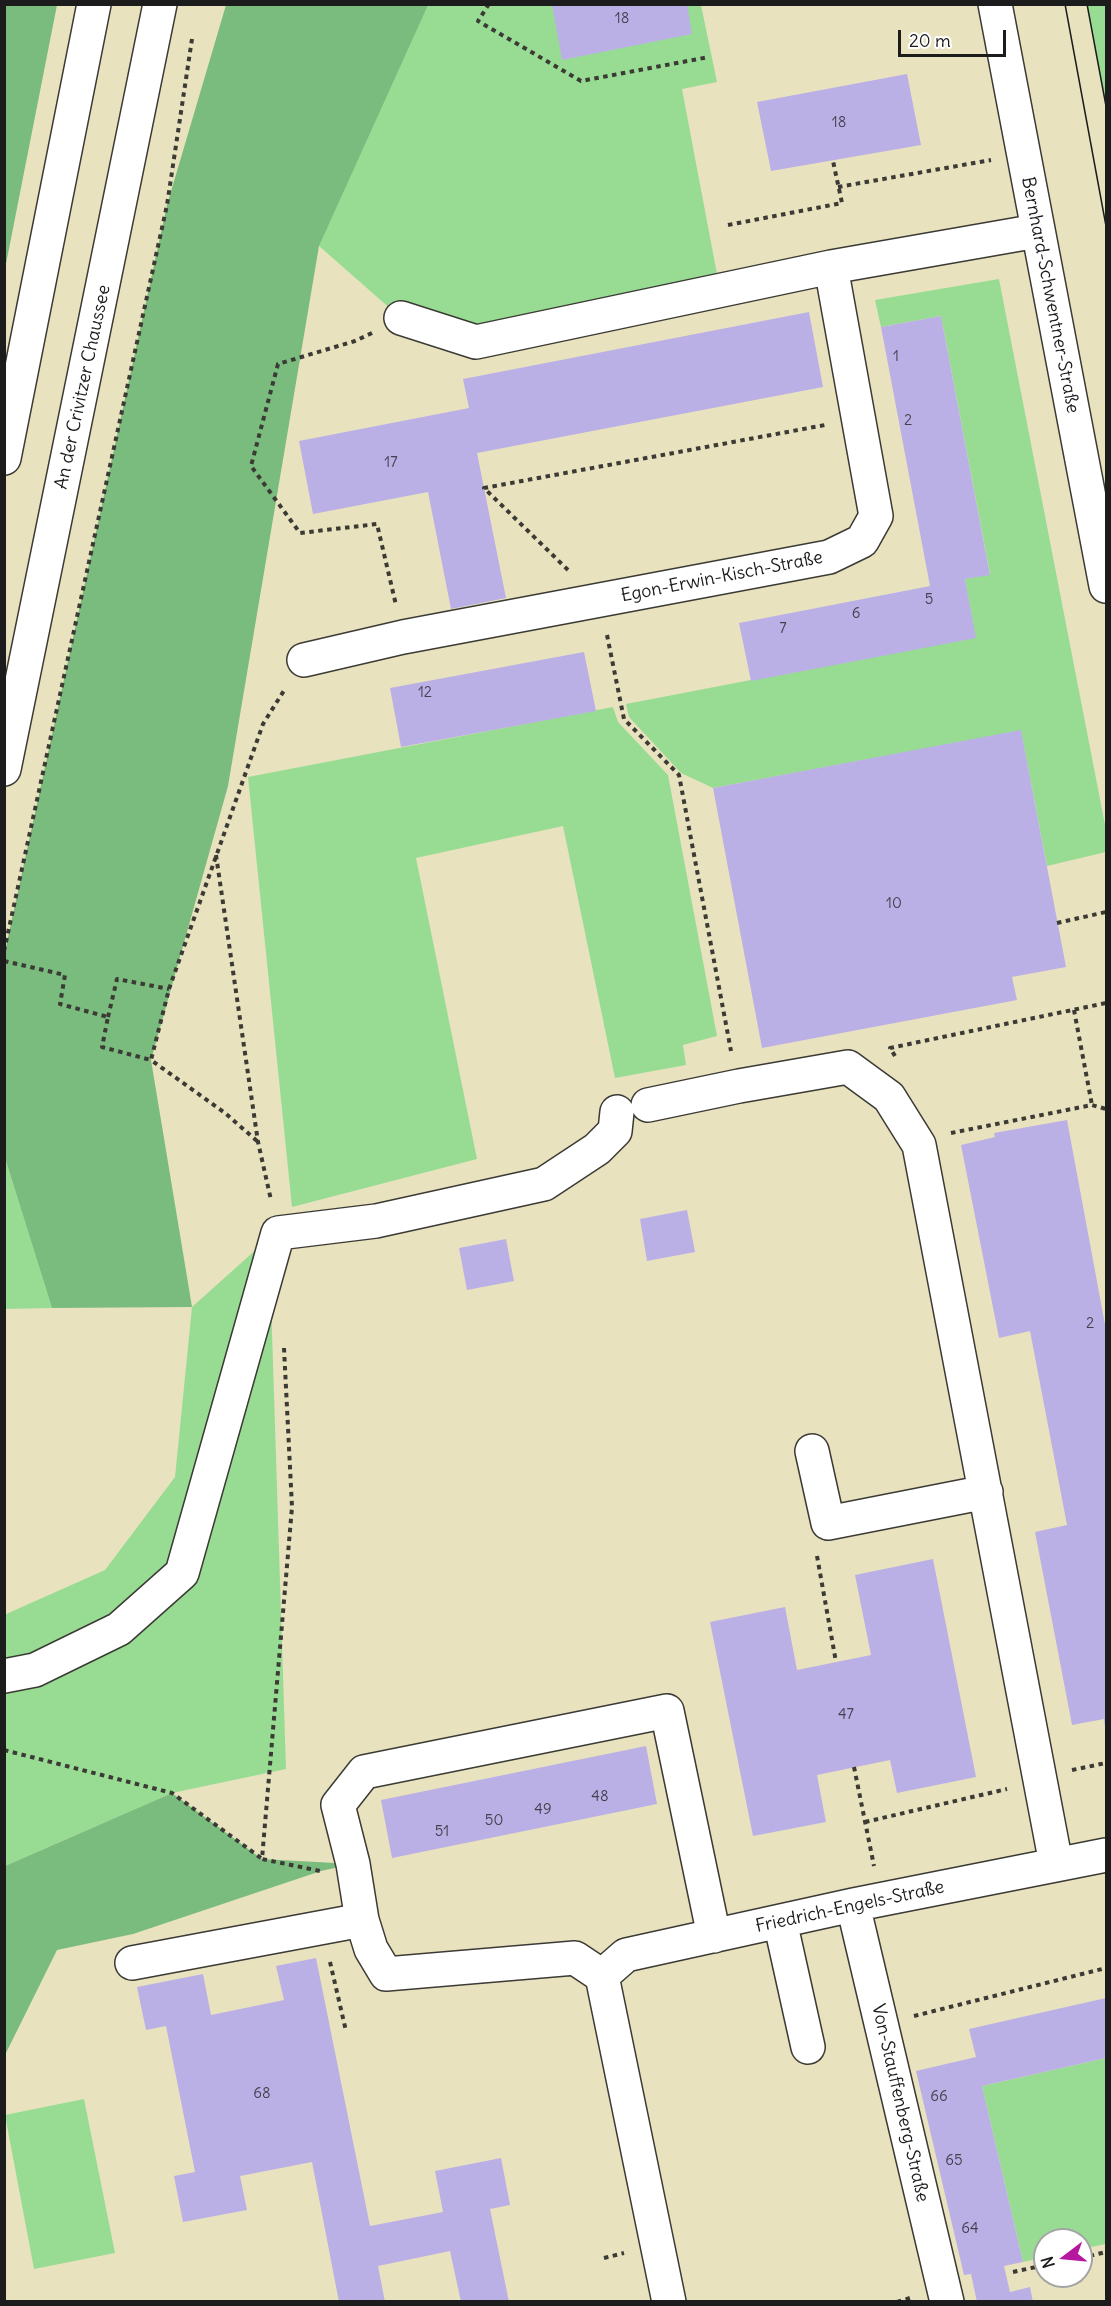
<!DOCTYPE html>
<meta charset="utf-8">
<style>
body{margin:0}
#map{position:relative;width:1111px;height:2306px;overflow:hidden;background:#e9e2bf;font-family:Delius,sans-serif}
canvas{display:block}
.frame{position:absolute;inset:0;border:6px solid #1c1c1c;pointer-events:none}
.north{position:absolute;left:1033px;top:2228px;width:60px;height:60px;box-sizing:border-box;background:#fff;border:2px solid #a4a4a4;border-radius:50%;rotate:254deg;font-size:16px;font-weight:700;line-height:24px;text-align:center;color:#1c1c1c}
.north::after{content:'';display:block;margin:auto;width:21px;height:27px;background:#b5179e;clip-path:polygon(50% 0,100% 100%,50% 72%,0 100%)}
.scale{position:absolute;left:898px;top:30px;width:108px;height:27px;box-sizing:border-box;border:3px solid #1c1c1c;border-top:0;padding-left:8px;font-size:18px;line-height:21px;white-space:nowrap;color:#1c1c1c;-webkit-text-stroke:4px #fff;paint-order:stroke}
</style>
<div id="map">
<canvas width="1111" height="2306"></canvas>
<div class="frame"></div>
<div class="north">N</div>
<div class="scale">20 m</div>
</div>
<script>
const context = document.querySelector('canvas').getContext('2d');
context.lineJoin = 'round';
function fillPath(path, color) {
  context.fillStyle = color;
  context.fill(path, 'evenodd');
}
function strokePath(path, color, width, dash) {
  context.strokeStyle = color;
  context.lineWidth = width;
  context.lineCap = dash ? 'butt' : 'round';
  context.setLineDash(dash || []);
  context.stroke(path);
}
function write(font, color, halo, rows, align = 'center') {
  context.font = font + ' Delius,sans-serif';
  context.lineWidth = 6;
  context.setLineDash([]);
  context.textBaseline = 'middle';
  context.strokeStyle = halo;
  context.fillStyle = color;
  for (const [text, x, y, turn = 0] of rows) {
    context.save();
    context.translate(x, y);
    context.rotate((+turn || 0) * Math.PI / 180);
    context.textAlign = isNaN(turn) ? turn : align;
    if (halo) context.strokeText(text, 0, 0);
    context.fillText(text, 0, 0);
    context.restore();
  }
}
const green = new Path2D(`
 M321 5H701L717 82 682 89 720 290 476 342 401 318 319 246Z
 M1087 5H1106V106Z
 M999 279 1106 830V852L1047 866 1021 731 713 788 681 773 629 717 626 704 975 637 965 579 990 574 941 316 881 327 875 300Z
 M613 707 618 722 668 775 717 1036 683 1045 686 1065 615 1078 563 826 416 858 477 1159 292 1207 248 777Z
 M5 1158 52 1308 5 1309Z
 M269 1238 286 1769 172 1793 5 1866 4 1615 105 1570 175 1477 192 1307Z
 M1106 2058V2244L1081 2249V2240H1045V2257L1023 2262 982 2086Z
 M84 2099 115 2253 34 2269 5 2115Z`);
const forest = new Path2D(`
 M5 4 57 5 5 269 4 5Z
 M226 5H428L319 246 228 786 151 1060 192 1307 52 1308 5 1158V951L167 205Z
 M172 1793 262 1859 353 1864 321 1871 133 1934 57 1950 5 2055V1866Z`);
const building = new Path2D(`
 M552 4H687L692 34 562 60Z
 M907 74 921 145 771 171 757 102Z
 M809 312 823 387 477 453 506 598 451 609 428 492 313 514 299 441 469 408 463 379Z
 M941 316 990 575 965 579 976 638 751 681 739 623 930 586 881 327Z
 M584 652 596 711 401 747 390 688Z
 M1021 730 1066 967 1012 977 1017 1000 762 1048 713 788Z
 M1067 1120 1106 1330 1105 1727 1104 1719 1072 1725 1035 1532 1067 1525 1030 1331 999 1338 961 1145 995 1137 994 1133Z
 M687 1210 695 1252 647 1261 640 1219Z
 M506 1239 514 1281 467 1290 459 1248Z
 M933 1559 976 1777 897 1793 890 1760 817 1775 826 1822 753 1836 710 1622 785 1607 797 1670 871 1655 855 1575Z
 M646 1746 657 1804 392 1858 381 1800Z
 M316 1958 370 2226 443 2212 435 2171 501 2158 510 2205 490 2209 509 2302H461L450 2251 378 2266 385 2302H339L312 2162 240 2176 247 2210 183 2222 174 2176 195 2172 166 2026 146 2030 137 1987 203 1974 211 2015 284 2000 276 1966Z
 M1106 1998V2058L982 2086 1023 2262 1004 2266 1010 2292 1030 2287 1033 2302H977L971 2274 964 2275 916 2071 976 2057 969 2029Z`);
const path = new Path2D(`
 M489 4 478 21 581 81 709 57
 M838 187 991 160
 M728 225 842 203 833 161
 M372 333 355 341 278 364 251 466 300 533 377 524 396 605
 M568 570 484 488 825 425
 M607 635 624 719 679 775 731 1051
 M216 855 258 1142 271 1200
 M1057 923 1106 912
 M4 951 167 205 192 39
 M4 961 65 975 60 1004 108 1017 102 1047 151 1060
 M1074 1010 1092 1105
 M108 1017 117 979 169 989
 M895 1056 890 1048 1106 1003
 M951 1133 1092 1105 1106 1109
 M257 1141 225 1113 151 1060 169 989 263 724 285 689
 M284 1348 292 1507 262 1859 320 1871
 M817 1556 836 1662
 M4 1750 172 1793 261 1858
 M854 1767 874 1866
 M1072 1770 1106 1763
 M865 1822 1007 1789
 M330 1962 346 2031
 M914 2016 1106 1968
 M604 2258 624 2253
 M1081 2258 1106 2252
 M1013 2272 1045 2265
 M897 2302 910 2298`);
const minor = new Path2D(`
 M995 4 1106 586
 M401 318 476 342 831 267
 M4 458 94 4
 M304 660 403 637 829 557 862 541 876 516 831 267 1037 231
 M4 769 160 4
 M648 1105 739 1086 848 1067 889 1097 919 1145 1056 1864
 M812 1451 828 1523 986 1492
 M4 1676 35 1670 119 1629 182 1573 278 1233 376 1221 544 1184 597 1149 615 1131 617 1112
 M853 1905 947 2302
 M780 1921 808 2047
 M132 1963 362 1920
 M602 1976 575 1958 386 1974 371 1949 362 1920 353 1864 338 1805 364 1772 667 1711 714 1936
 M602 1976 626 1955 853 1905 1106 1855
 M602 1976 669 2302`);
const tram = new Path2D(`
 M1065 4 1106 226
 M1087 4 1106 106`);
const numberNames = [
 ["18",622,19],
 ["18",839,123],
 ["1",896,357],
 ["2",908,421],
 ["17",391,463],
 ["5",929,600],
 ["6",856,614],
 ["7",783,629],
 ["12",425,693],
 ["10",894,904],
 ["2",1090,1324],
 ["47",846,1715],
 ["48",600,1797],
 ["49",543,1810],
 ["50",494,1821],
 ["51",442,1832],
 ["68",262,2094],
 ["66",939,2097],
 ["65",954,2161],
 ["64",970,2229]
];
const streetNames = [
 ["Bernhard-Schwentner-Straße",1050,295,79],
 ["An der Crivitzer Chaussee",83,387,-78],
 ["Egon-Erwin-Kisch-Straße",722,577,-11],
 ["Friedrich-Engels-Straße",850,1907,-12],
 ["Von-Stauffenberg-Straße",900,2103,77]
];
fillPath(green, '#98dc94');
fillPath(forest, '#7abc7e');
fillPath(building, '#bbb0e6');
strokePath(minor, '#3b3a34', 36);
strokePath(path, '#3b3a34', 4, [4.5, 4.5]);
strokePath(minor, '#fff', 33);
strokePath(tram, '#1c1c1c', 1.5);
write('15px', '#44414e', null, numberNames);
write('18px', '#1c1c1c', '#fff', streetNames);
</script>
